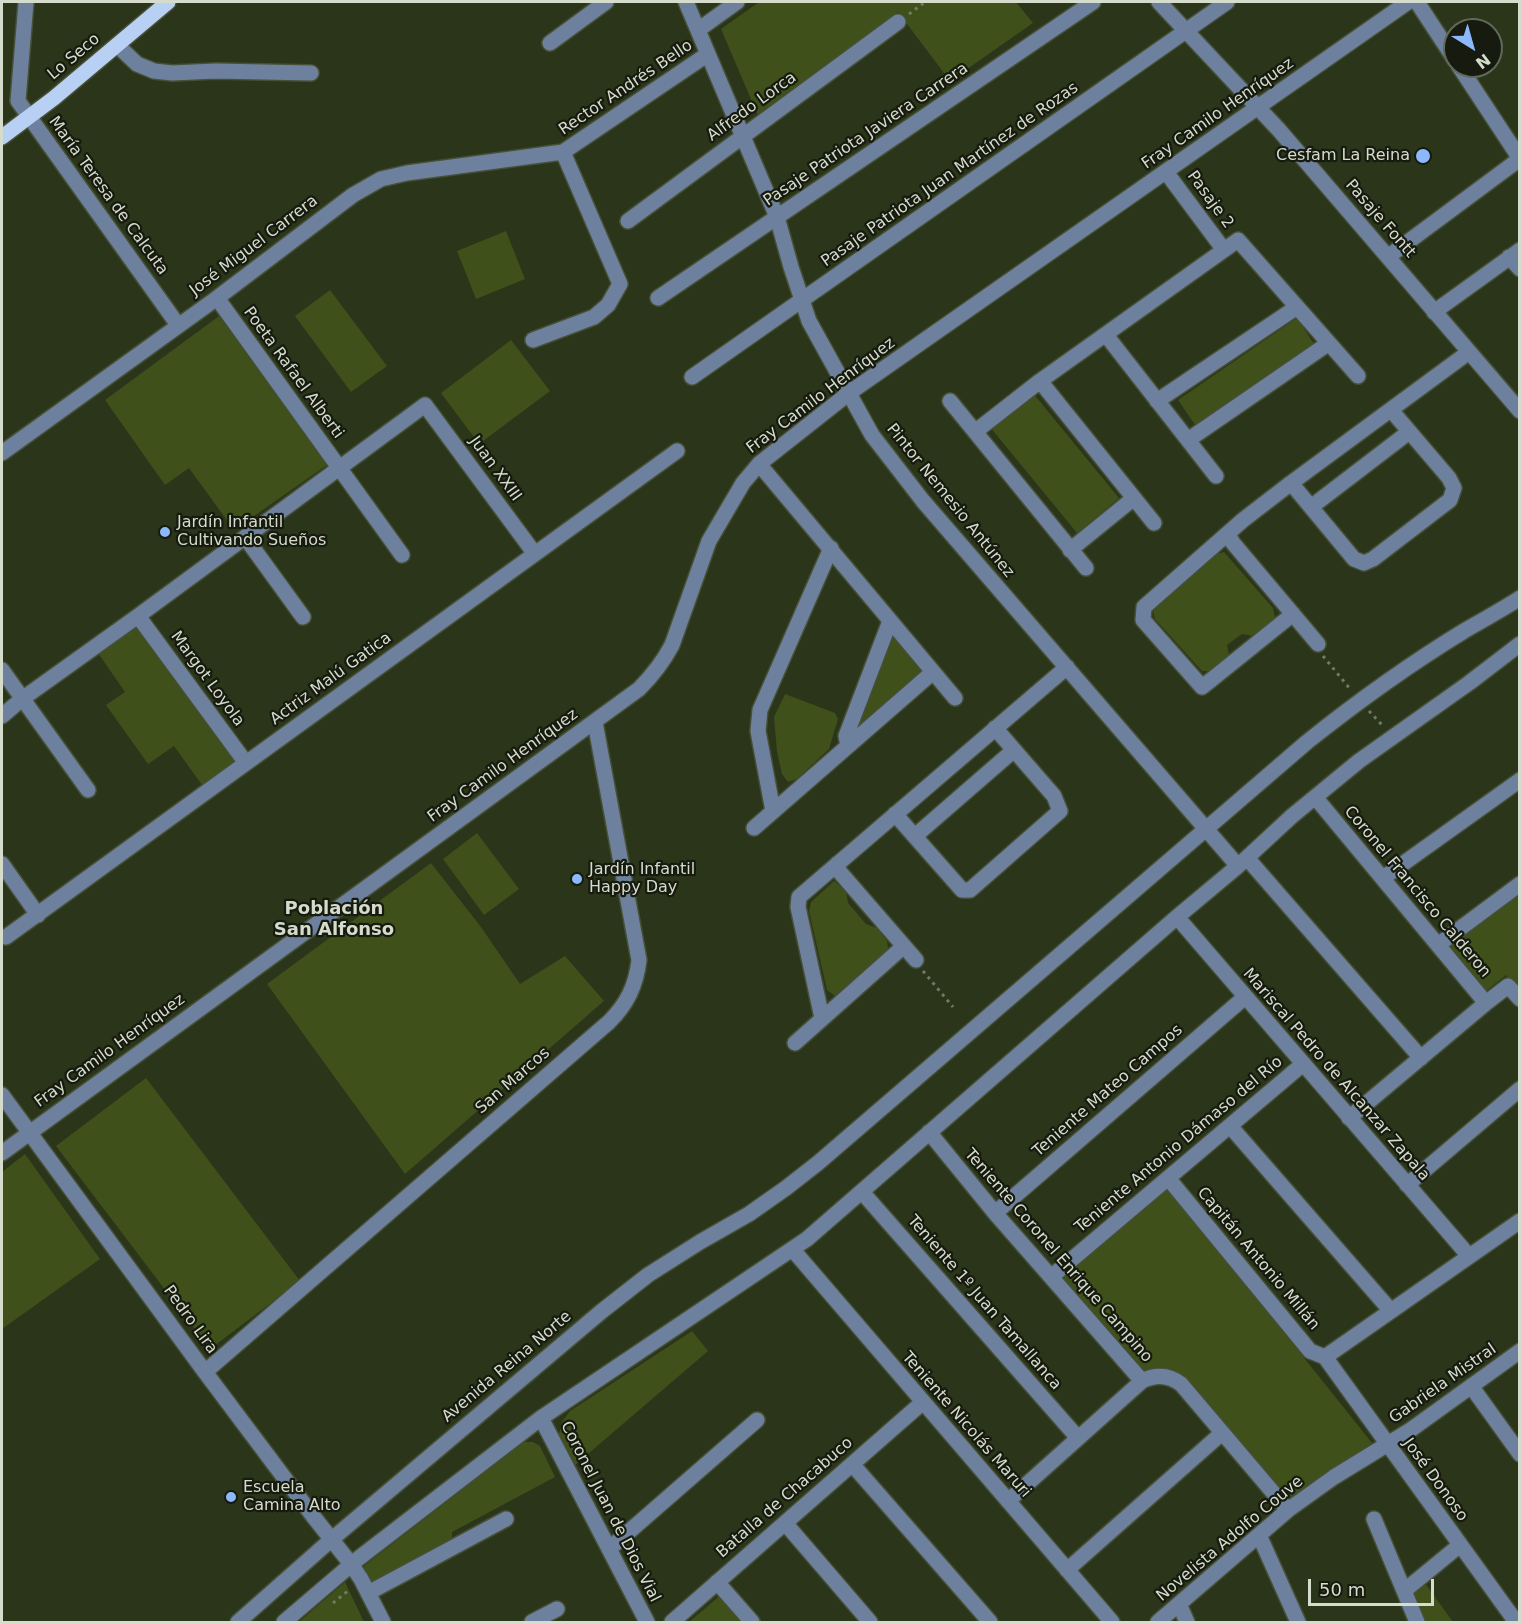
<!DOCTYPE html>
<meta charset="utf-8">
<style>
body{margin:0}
#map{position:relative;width:1521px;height:1624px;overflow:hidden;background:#2b351a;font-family:"DejaVu Sans",sans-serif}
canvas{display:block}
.frame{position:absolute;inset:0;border:3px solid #d5dccc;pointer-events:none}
.north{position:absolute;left:1443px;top:18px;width:60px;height:60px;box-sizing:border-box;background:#161a0f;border:2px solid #62685b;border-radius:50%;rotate:143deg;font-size:16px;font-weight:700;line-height:24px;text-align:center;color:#d5dccc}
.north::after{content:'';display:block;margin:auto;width:21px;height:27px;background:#8cb9fc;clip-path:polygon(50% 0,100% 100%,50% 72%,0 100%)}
.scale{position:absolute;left:1308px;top:1579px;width:126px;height:27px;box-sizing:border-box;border:3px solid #d5dccc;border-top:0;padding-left:8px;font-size:18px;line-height:21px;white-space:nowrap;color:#d5dccc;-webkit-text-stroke:4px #161a0f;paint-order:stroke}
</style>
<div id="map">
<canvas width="1521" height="1624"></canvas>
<div class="frame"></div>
<div class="north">N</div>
<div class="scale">50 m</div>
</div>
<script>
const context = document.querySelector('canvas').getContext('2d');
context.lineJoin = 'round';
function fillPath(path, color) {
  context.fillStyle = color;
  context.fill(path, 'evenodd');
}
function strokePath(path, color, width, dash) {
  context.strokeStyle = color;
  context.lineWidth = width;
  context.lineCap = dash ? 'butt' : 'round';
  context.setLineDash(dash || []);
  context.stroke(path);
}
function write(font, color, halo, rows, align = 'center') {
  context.font = font + ' "DejaVu Sans",sans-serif';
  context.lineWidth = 4.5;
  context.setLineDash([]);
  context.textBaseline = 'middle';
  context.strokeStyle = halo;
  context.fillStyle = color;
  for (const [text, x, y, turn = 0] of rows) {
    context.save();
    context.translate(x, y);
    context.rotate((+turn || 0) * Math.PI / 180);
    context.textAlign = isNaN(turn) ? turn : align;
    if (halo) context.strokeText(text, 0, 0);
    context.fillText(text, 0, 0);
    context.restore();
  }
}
const green = new Path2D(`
 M759 2H1016L1033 23 950 81 898 12 759 118 721 29Z
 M506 231 525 279 476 299 457 251Z
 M330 290 387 366 351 392 295 316Z
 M219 316 327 465 234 530 189 468 165 485 105 400Z
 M1297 318 1316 347 1198 429 1178 400Z
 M511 340 550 391 479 444 441 393Z
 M1032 392 1119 498 1077 533 990 427Z
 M1224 552 1273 608 1275 618 1253 636 1242 634 1227 645 1229 655 1211 671H1202L1155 619 1153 609 1217 554Z
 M138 625 235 762 202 785 174 746 148 764 106 705 125 692 98 653Z
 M895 637 925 672 859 727 855 723 889 639Z
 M785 694 835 713 838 719 829 749 797 779 788 782 782 774 777 752 774 717Z
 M477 833 519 889 484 915 443 859Z
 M431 863 481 927 520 984 565 956 604 1001 405 1174 267 984Z
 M834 881 846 891 848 903 866 924 877 928 887 941 888 949 835 996 827 990 809 911 811 902Z
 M1519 887V989L1506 975 1486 991 1445 942Z
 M146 1078 300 1281 210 1349 56 1146Z
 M25 1154 100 1259 2 1329V1172Z
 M1167 1186 1372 1443 1288 1506 1183 1381 1143 1378 1055 1277Z
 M692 1331 708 1351 575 1465 559 1434 562 1422 570 1411Z
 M524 1442H533L540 1446 555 1477 452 1532V1541L369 1587 365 1573 364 1566Z
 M345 1582 364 1622H299Z
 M1425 1583 1453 1622H1422L1410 1593Z
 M723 1593 747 1622H689Z`);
const path = new Path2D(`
 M909 14 925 2
 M1323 656 1351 690
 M1369 711 1383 726
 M923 971 953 1007
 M333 1603 349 1590`);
const minor = new Path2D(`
 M26 2 18 101 178 325
 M686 2 777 217 791 267 809 321 872 435 923 501 1238 866
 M1159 2 1279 130 1520 411
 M1417 2 1455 60
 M698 30 737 2
 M550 43 606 2
 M117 45 137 64 154 71 172 73 216 71 311 73
 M1166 172 1224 250
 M628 221 898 22
 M1389 256 1517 161 1518 157 1515 151 1459 66
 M1509 257 1520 269
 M217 298 402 555
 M658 298 1093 2
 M1434 312 1520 250
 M1106 335 1216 476
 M533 340 594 317 608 305 620 284 563 152
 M692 377 1227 2
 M1040 381 1154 523
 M950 401 1086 568
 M1157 401 1297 307
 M976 431 1040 381 1238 240 1358 376
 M1188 440 1329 343
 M2 453 217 298 353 195 381 179 407 173 563 152 708 54
 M759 464 955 698
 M1291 483 1354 559 1364 563 1373 559 1450 500 1454 488 1449 478 1391 410
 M1311 507 1409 432
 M1227 534 1233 543 1318 644
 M245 537 303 617
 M1070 550 1134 498
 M1293 614 1211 680 1202 687 1143 620 1144 607 1243 520 1291 483 1469 352
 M138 616 246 763
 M2 670 88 790
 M2 716 22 699 138 616 425 405 535 554
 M848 746 846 736 890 621
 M1315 797 1486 1003
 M773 811 758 731 760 710 831 548
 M895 814 962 890H970L1060 811 1054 796 995 728
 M754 828 933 672
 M915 836 1014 750
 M1247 858 1421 1058
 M2 864 38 915
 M837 864 838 870 916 960
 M1383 878 1520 780
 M1177 917 1469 1256
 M6 937 677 451
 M1438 945 1520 884
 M822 1018 798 907 799 897 1067 667
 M795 1043 904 946
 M2 1095 205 1372 313 1516 351 1564 361 1579 383 1622
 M1349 1118 1486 1003 1508 986 1520 999
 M1230 1126 1391 1311
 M929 1132 995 1213 1142 1381
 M2 1153 639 689C653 675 663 662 672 645L709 541 743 483 759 464 849 393 1408 2
 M1168 1178 1310 1351 1325 1357
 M1407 1185 1520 1089
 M862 1192 1078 1438
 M995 1213 1245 997
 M793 1250 1112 1622
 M1051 1277 1303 1064
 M1325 1357 1516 1622
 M1325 1357 1520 1221
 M205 1372 609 1022C627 1004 636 986 639 960L595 722
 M1471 1386 1520 1454
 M541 1418 647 1622
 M852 1464 990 1622
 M1008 1501 1142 1381C1156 1374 1169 1375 1181 1384L1288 1510
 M1374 1519 1417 1622
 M785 1523 870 1622
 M1259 1535 1298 1622
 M609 1549 757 1420
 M1067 1570 1222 1433
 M717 1582 752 1622
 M1404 1591 1460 1545
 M368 1593 506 1519
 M1179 1604 1187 1622
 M238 1622 332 1539 602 1311 648 1275 700 1242 749 1214 786 1188 818 1163 1307 742C1357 702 1410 664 1464 631 1483 620 1501 610 1520 598
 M284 1622 359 1558 541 1418 807 1239 1177 917 1238 866 1292 816 1359 761 1469 683 1520 644
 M532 1622 557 1609
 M672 1622 923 1402
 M1158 1622 1288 1510 1334 1477 1409 1431 1520 1351`);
const major = new Path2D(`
 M2 137 54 98 168 2`);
const markers = [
 [1423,156,8,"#8cb9fc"],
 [165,532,6,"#8cb9fc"],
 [577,879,6,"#8cb9fc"],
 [231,1497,6,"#8cb9fc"]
];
const streetNames = [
 ["Lo Seco",74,57,-40],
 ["Rector Andrés Bello",626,88,-34],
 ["Alfredo Lorca",752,107,-36],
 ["Fray Camilo Henríquez",1218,114,-35],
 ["Pasaje Patriota Javiera Carrera",866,135,-34],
 ["Pasaje Patriota Juan Martínez de Rozas",950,175,-35],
 ["María Teresa de Calcuta",108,196,54],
 ["Pasaje 2",1210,200,54],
 ["Pasaje Fontt",1380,219,49],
 ["José Miguel Carrera",254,246,-37],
 ["Poeta Rafael Alberti",293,373,54],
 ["Fray Camilo Henríquez",821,396,-37],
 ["Juan XXIII",495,469,54],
 ["Pintor Nemesio Antúnez",950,501,51],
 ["Margot Loyola",207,679,54],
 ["Actriz Malú Gatica",331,679,-36],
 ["Fray Camilo Henríquez",503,766,-36],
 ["Coronel Francisco Calderon",1417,892,50],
 ["Fray Camilo Henríquez",110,1051,-36],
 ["Mariscal Pedro de Alcanzar Zapala",1336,1075,49],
 ["San Marcos",513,1081,-41],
 ["Teniente Mateo Campos",1108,1091,-41],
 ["Teniente Antonio Dámaso del Río",1179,1145,-40],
 ["Teniente Coronel Enrique Campino",1058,1256,49],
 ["Capitán Antonio Millán",1258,1259,50],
 ["Teniente 1º Juan Tamallanca",984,1303,49],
 ["Pedro Lira",190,1320,54],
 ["Avenida Reina Norte",507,1367,-40],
 ["Gabriela Mistral",1443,1384,-35],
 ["Teniente Nicolás Maruri",966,1425,49],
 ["José Donoso",1435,1480,54],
 ["Batalla de Chacabuco",785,1498,-41],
 ["Coronel Juan de Dios Vial",610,1512,63],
 ["Novelista Adolfo Couve",1230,1539,-40]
];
const poiNames = [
 ["Cesfam La Reina",1410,156,"right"],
 ["Jardín Infantil",177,523],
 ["Cultivando Sueños",177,541],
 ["Jardín Infantil",589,870],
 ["Happy Day",589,888],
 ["Escuela",243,1488],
 ["Camina Alto",243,1506]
];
const neighbourhoodNames = [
 ["Población",334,909],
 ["San Alfonso",334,930]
];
fillPath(green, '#3f501a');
strokePath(minor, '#465036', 18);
strokePath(major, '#465036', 18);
strokePath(path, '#717a63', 3, [3, 4.5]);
strokePath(minor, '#6d819e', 15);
strokePath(major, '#b8d0f4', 15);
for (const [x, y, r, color] of markers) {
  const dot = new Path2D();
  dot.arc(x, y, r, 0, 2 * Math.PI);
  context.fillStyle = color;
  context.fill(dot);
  strokePath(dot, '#161a0f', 2);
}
write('16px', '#d5dccc', '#161a0f', streetNames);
write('16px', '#d5dccc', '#161a0f', poiNames, 'left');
write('bold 18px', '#d5dccc', '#161a0f', neighbourhoodNames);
</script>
